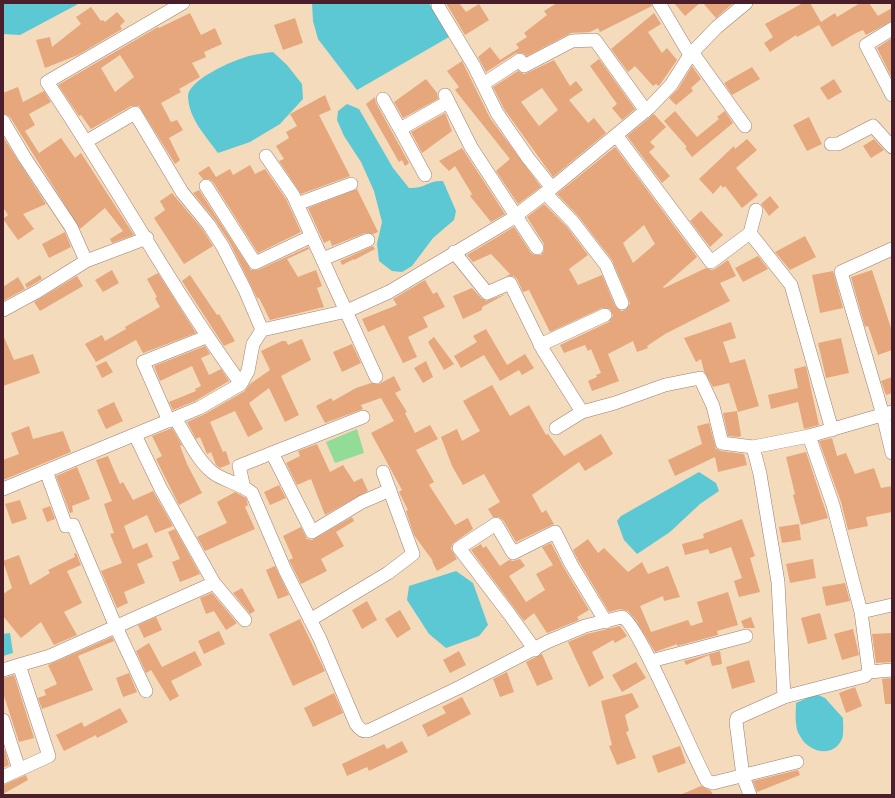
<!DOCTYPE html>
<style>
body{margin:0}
#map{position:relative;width:895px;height:798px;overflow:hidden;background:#f3dbbc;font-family:"Balsamiq Sans",sans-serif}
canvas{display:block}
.frame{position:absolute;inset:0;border:4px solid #4a1f2b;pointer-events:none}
</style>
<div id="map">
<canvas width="895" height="798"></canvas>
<div class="frame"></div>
</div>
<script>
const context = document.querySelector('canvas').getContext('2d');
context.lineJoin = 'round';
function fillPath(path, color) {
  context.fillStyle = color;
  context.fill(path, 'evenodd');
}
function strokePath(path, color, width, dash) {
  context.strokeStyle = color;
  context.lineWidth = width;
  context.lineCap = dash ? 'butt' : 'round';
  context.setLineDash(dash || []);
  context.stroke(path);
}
const green = new Path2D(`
 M357 429 364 453 335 463 326 442Z`);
const water = new Path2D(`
 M3 3H80L20 35 3 34Z
 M312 3H429L449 37 357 90 318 39 313 21Z
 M273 52 287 65 302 84 303 99 280 124 250 142 218 153C206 136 189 119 188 97 187 80 234 60 249 56 256 54 265 53 273 52Z
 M347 104 359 109 393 168 409 188C425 189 428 180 443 181L456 211 454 220 433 238 412 266 402 272 392 271 379 261 377 244 382 222 374 191 361 162 344 136 337 120 338 111Z
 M699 472 716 483 719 491 700 504 670 532 637 554 624 540 617 521 621 516Z
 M456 571 473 583 488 625 479 636 446 648 429 634 407 600 409 586Z
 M10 633 13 653 3 656V634Z
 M816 694 825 698 843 718C843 724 844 734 842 739 833 759 808 752 800 736 794 727 796 713 796 703Z`);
const building = new Path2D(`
 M446 3H459L466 12 479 4 489 20 465 35Z
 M557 3H651L652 6 600 32 598 28 590 32 571 33 527 56 523 53H516L486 72 478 57 490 47 500 60 519 48 516 44 527 37 524 33 547 15 544 11Z
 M674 3H700L685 16Z
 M703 3H733L716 18Z
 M803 3H810L821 22 835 13 837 17 860 3H869L878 16 892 8V21L866 35 863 30 856 33 832 47 819 25 797 37 796 35 770 52 764 43 773 37 765 24Z
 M91 7 101 21 103 20 105 22 117 12 125 21 120 26 122 29 78 55 45 68 36 40 50 37 52 47 81 24 76 17Z
 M190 13 201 35 215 28 222 44 204 52 206 57 192 63 200 77 179 89 181 92 161 103 171 122 177 120 183 130 169 138 180 160 175 164 139 106H131L91 129 81 115 79 116 58 85 158 27 159 28ZM120 55 134 77 115 92 101 68Z
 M654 13 661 24 648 32 662 53 667 48 677 60 659 86 656 84 653 86 635 66 628 72 611 49Z
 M295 18 303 43 283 50 274 25Z
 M892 38V78L877 48Z
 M599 59 635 109 622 120 612 108 617 104 590 66Z
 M554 60 570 86 576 81 583 90 569 100 588 123 594 118 606 133 553 177 504 109 493 87 518 71 524 74 527 73ZM542 88 558 110 539 126 521 102Z
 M462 61 490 118 541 187 518 204 496 171 510 159 455 90 459 87 447 71Z
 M692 66 701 79 691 88 693 91 676 105 669 98 678 89Z
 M752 67 760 79 732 95 724 83Z
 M426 79 437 93 438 99 403 118 394 102Z
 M834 79 842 92 828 100 820 88Z
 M18 87 23 102 44 91 51 102 29 114 35 125 25 131 39 153 61 138 75 158 81 153 134 235 112 243 110 239 123 231 105 208 80 229 10 117 3 113V93Z
 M325 95 331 110 319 115 350 176 301 194 279 161 284 159 276 146 289 138 286 132 297 126 290 114Z
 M375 97 376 103 409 163 405 166 402 160 399 162 366 104Z
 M675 111 697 137 719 119 717 117 725 111 733 123 692 157 685 148 687 147 664 121Z
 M445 113 452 131 422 153 411 132Z
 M654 114 666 127 650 142 655 147 649 152 670 176 662 183 627 136Z
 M809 117 822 144 807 151 793 125Z
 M3 137 46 204 23 214 34 229 18 240 3 219 8 215 3 207Z
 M747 139 757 150 736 168 758 195 742 208 725 186 723 188 721 185 713 194 699 179 734 146 735 149Z
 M874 139 884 150 871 158 863 146Z
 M615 147 697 257 663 287 664 288 706 268 712 270 715 269 728 260 736 276 720 283 730 301 665 334 647 346 648 348 637 352 633 341 608 354 619 381 592 391 588 381 597 377 596 375 601 373 591 349 588 351 585 345 564 353 560 345 609 322 613 316 610 309 602 308 550 332 529 290 523 292 517 279 514 276H507L510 274 491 254 473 262 467 255 514 227 531 253 534 255H541L544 251V244L527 217 544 204 567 227 588 255 569 269 578 285 602 275 615 306 621 311 625 310 630 304 629 300 612 260 579 217 557 194ZM644 225 655 244 633 263 623 243Z
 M462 148 505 214 491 222 470 196 472 194 455 166 449 171 439 161Z
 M250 165 255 174 265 169 286 199 301 232 258 253 213 182 209 179H203L198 173 209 166 216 177 230 169 233 175Z
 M357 189 378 232 373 234 365 233 332 246 330 240 324 243 308 208Z
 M199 190 251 270H258L308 247 309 249 287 259 298 277 316 270 322 286 317 288 324 307 270 320 259 298H257L230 243 215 220 193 193Z
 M172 193 203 230 213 246 184 264 154 218 165 210 160 201Z
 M770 196 779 207 769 216 761 204Z
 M701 211 723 235 710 247 690 221Z
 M65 232 71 247 49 258 42 244Z
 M805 236 816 257 790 270 775 252Z
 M373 246 375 249 354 260V259L342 265 340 261Z
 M758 256 768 269 743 282 735 268Z
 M112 270 119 283 103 292 95 280Z
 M872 270 892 331V350L878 355 868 326 865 327 851 277Z
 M833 271 843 308 820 313 812 275Z
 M158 273 196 333 143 353 136 340 96 362 85 344 102 335 105 341 126 329 125 327 160 307 155 298 157 297 147 279Z
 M40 275 42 279 27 288 25 284Z
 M190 275 217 315 219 314 235 341 224 346 222 343 182 281Z
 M77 276 83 286 40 311 34 302Z
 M18 277 25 289 3 301V287Z
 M425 280 433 294 437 292 445 307 423 317 428 327 408 337 417 357 403 363 384 325 368 332 362 319 397 305 393 299Z
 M472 288 481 298 486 301 506 294 482 307V310L463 319 453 296Z
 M731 322 736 338 723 342 730 363 745 359 759 406 738 412 729 383 713 387 704 371 701 359 696 362 684 338Z
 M486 329 507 365 525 354 534 368 522 375 519 370 500 381 484 355 461 368 454 356 477 342 473 336Z
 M3 335 14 360 33 354 40 373 3 386Z
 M434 337 454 364 444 370 428 342Z
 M841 338 849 373 826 378 818 343Z
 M302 339 311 360 281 376 299 415 285 422 269 388 249 403 263 429 248 437 235 411 210 422 223 452 226 451 230 464 220 468 216 465 211 452 207 454 200 437 196 439 187 422 203 415 245 391 250 384 270 370 261 351 282 341H286L288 345Z
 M352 344 361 363 342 372 333 352Z
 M205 346 210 354 201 358 209 375 221 369 229 381 195 401 173 410 169 402 196 391 195 389 201 386 192 366 160 381 154 366Z
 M106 361 113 372 102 378 96 366Z
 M426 361 433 377 423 383 414 368Z
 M806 366 819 425 804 429 798 402 771 409 768 395 798 388 794 369Z
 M394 376 401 390 395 393 407 412 405 413 415 433 430 425 438 439 416 450 434 482 429 485 455 525 468 518 473 529 452 544 451 549 457 559 437 571 432 561H433L414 535 406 511 408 510 399 492 402 490 371 433 394 421 381 398 361 405 363 409 325 423 316 406 331 398 333 401 356 388 371 383 379 384Z
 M892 377V393L886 395 881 381Z
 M492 385 510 416 529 405 546 435 548 434 564 456 601 434 613 454 585 471 579 462 532 495 542 513 546 510 554 524 516 542 503 520 499 517H493L488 509 500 502 484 474 463 485 452 466 441 437 457 429 462 441 480 431 463 401Z
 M114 402 123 421 106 429 97 410Z
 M737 411 741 435 740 437 728 436 723 413Z
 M709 423 716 449 721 451 744 454 747 465 718 472 715 457 675 476 668 460 702 444 697 426Z
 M29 426 33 439 63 431 71 452 3 480V460L19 454 11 433Z
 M172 428 182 445 180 446 187 464 202 493 179 505 156 459 162 456 152 436Z
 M832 438 837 456 846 453 855 474 874 468 881 488 892 486V512L866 517 868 526 848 530 841 502 819 441Z
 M317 444 330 472 343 465 354 482 362 478 368 491 325 515 311 479 297 485 286 463 300 456 298 451Z
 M806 452 828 518 801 525 793 495 795 494 786 457Z
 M108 456 120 484 123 482 133 500 153 491 173 526 155 533 147 515 124 526 133 549 147 543 153 557 137 564 145 583 124 592 128 603 117 608 101 571 122 563 110 534 114 533 104 504 112 501 96 460Z
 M77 467 90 499 72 506 73 512 70 513 56 476Z
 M279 485 286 498 270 505 264 492Z
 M235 492 246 498 248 505 245 507 255 529 205 551 197 537 227 523 217 502Z
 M20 500 27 519 12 524 5 504Z
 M50 506 55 519 47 522 42 509Z
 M352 517 354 521 336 532 344 546 321 559 327 571 301 584 289 560 293 558 283 536 301 527 307 539 312 540Z
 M742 519 755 556 750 558 760 592 739 597 734 581 742 578 731 547 710 554 708 549 685 555 682 544 704 538 703 534Z
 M799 524 801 540 782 543 779 527Z
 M175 529 200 574 180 582 172 562 180 559 168 532Z
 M588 539 598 553 604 548 628 572 642 562 648 574 668 566 680 597 664 601 663 596 640 606 651 632 688 620 691 626 703 622 697 602 728 592 738 625 717 631 718 635 677 646V644L655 652 636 620 628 611 620 609 609 612 578 560 573 550Z
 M551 543 564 568 589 610 577 617 579 620 547 633 534 613 524 621 471 550 481 544 483 548 486 546 500 566 509 560 513 561 520 559 525 566 509 576 526 602 545 590 536 574 553 565 542 547Z
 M76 553 81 565 67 571 82 603 64 612 77 635 54 645 41 622 21 638 3 616V594L12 588 3 561 19 555 30 585 50 573 48 570 75 557 74 554Z
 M813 559 816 578 790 583 786 564Z
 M275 566 289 595 278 599 266 570Z
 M845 583 850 601 826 606 822 587Z
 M242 588 255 611 250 614 233 593Z
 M212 593 237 623 226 630 214 611 206 614 200 598Z
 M367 601 377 620 362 629 352 610Z
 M400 610 411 629 397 638 385 619Z
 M820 613 827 639 808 644 801 618Z
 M156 617 162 630 144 638 138 625Z
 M751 617 755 628H744L741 621Z
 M300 619 325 671 293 686 269 634Z
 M620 626 627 636 615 643 613 640 592 652 604 678 589 687 568 642 587 634Z
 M853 629 859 655 842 660 834 634Z
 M219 631 225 644 204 654 198 641Z
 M892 633V662L876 663 872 634Z
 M112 637 114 641 78 656 93 690 42 709 38 698 46 695 44 690 57 684 48 665Z
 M149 643 162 667 195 651 202 665 171 681 179 696 170 701 151 670 146 673 136 651Z
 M459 651 466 665 450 673 443 660Z
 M720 651 722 664 712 666 709 655 686 665 684 661Z
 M542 654 553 679 537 686 526 662Z
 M749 660 755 682 732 689 726 667Z
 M636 662 646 678 622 692 612 675Z
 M507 672 514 692 500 697 493 679Z
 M129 673 137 692 123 697 116 678Z
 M14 675 34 738 19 742 3 693V678Z
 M892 678V704H885L882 679Z
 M855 687 862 706 846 713 839 693Z
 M334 693 343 713 313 727 304 708Z
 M632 693 639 707 625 715 629 731 626 732 636 758 617 765 609 746 612 745 601 701Z
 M462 697 471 714 428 737 422 725 446 713 442 707Z
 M120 708 128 722 97 738 96 735 64 751 56 735 82 722 84 727Z
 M402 741 408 752 369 771 367 767 347 776 342 764 384 744 387 749Z
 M680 746 686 763 658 773 652 756Z
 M5 750 9 765 3 768V751Z
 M798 770 800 775 757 792 753 781Z
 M26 775 28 780 3 794V785Z
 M701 786 711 791 713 795H680Z`);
const street = new Path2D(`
 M183 3 47 82C114 181 170 287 241 384
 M659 3 690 55
 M438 6 474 66 497 113 528 158 552 188
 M892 29 866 45 892 95
 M692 52 745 126
 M483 84 520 60 524 66 572 41 595 40 646 111
 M445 95 471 147 537 248
 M383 99 400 129 448 102
 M3 121 25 158 71 227 86 261
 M400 129 425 175
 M616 135 711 262 750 233 756 210
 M87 141 135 113 182 192 209 225 223 247 245 290 262 330
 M831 144H838L873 126 892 147
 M266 156 293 195 376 377
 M206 186 255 263 312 236
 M545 193 573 222 606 265 622 303
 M297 204 351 184
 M750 233 791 285 832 430
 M892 249 841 272 883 415 892 453
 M454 252 487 293 510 283 543 350 582 412
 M323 259 368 240
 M3 310 38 291 86 261 147 238
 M540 345 605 315
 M175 418C185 434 197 460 212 472 223 481 240 483 252 493L285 570 320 639 356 724C360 729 363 733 370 730L460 687 547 642 585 626 622 617C638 622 693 757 707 781L713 783 797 762
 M169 421 143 362 206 337
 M556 428 582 412 615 403 665 385 700 378 713 406 722 443 753 447
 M135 435 161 489 214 583 245 620
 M272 453 312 532 362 502 390 490
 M46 471 66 526 73 525 116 627 146 691
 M244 488 239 466 363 417
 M3 489 199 408 241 384 248 371 253 344 262 330 347 311 389 292 510 220 552 188 650 107 671 85 690 55 717 27 746 3
 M861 612 892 605
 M310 620 388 573 413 554 383 472
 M535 650 510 615 459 548 496 524 513 553 555 532 571 564 606 622
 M651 661 746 636
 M3 670 19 665
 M869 672 892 670
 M784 697 778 582 760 474 753 447 809 436 892 412
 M3 720 19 769
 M3 777 49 756 19 665 50 656 214 583
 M750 795 743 776 736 722 737 718 784 697 865 676 869 672 861 612 833 505 809 436`);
fillPath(green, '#93dc98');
fillPath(water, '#5cc8d4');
fillPath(building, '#e6a77d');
strokePath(street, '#9e7d74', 14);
strokePath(street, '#fff', 13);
</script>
